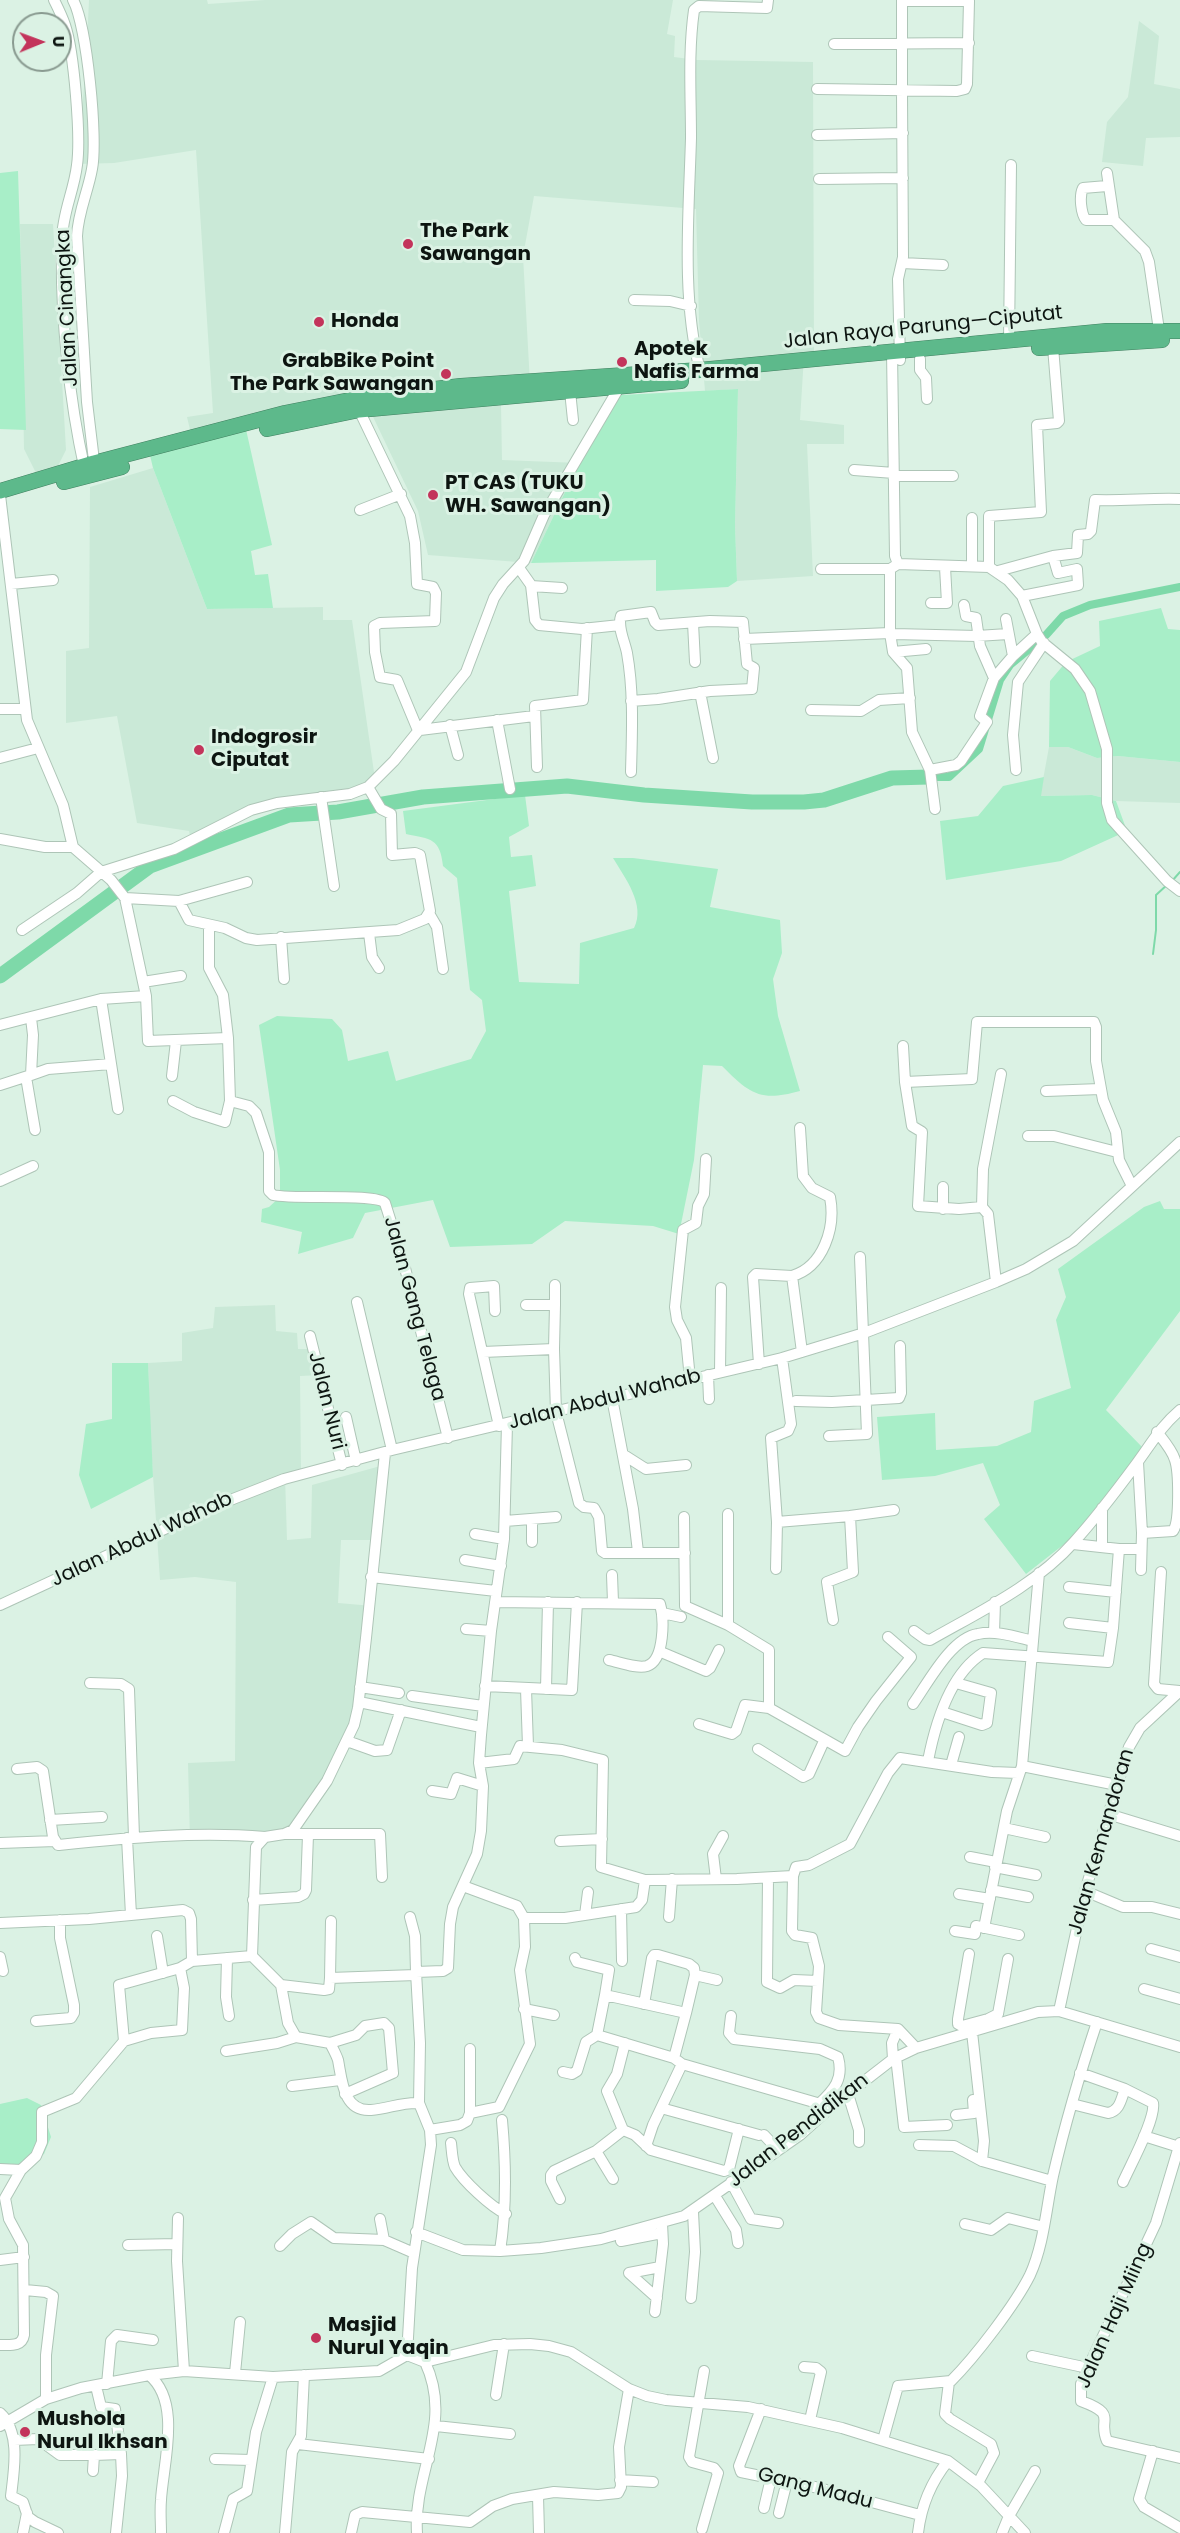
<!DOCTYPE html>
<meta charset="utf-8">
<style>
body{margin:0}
#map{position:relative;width:1180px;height:2533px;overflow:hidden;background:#dbf2e4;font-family:Poppins,sans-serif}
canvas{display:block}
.north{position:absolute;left:12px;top:12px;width:60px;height:60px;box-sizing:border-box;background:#dbf2e4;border:2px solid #899a90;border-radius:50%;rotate:89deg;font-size:16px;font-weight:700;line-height:24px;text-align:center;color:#0d1511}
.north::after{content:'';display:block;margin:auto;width:21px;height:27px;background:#c3345b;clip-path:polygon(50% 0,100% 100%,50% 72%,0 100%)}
</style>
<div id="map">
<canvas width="1180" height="2533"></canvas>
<div class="north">U</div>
</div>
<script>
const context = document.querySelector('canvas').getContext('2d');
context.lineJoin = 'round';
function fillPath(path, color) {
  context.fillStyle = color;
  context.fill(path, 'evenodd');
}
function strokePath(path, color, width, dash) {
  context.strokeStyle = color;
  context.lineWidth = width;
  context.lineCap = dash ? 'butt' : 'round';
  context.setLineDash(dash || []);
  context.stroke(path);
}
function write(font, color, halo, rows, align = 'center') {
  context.font = font + ' Poppins,sans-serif';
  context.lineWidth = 6;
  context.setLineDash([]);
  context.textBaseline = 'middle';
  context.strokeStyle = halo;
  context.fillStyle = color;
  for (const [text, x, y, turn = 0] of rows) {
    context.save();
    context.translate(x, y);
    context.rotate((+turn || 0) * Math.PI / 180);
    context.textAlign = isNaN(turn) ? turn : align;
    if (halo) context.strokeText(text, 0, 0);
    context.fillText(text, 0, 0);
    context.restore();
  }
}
const built = new Path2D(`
 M89 0H207L208 4 265 0H673L667 34 675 36 674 57 697 60 813 62 814 355 804 356 800 420 844 425V444H807L813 576 737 581 735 526 738 389 705 391 699 321 696 209 534 196 523 256 531 402 501 405 502 460 579 463 531 563 428 555 418 511 365 400 192 438 187 417 213 413 196 150 114 163 77 164 86 65Z
 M1139 21 1159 36 1154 84 1180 89V137L1146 138 1143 166 1102 162 1107 122 1128 97Z
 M20 224H53L66 450 57 468 36 473 24 449Z
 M153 468 207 609 323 607V620H352L376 786 272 806 192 844 189 831 137 823 117 716 66 723V651L89 648 90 487Z
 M1049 747H1068L1097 758 1118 756 1180 762V803L1116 801 1092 795 1040 796Z
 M275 1305 276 1331 297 1333 298 1349H316L321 1375 300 1376 301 1472 285 1476 287 1540 311 1538 312 1485 384 1465 380 1540H341L338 1603 373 1606 350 1745 302 1826 258 1842 190 1840 188 1763 235 1761 236 1582 195 1577 160 1580 150 1431 148 1363 182 1361V1333L213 1328 215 1307Z`);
const green = new Path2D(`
 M18 171 26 430 0 429V173Z
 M738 389 735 526 737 581 728 587 656 591V560L531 563 579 463 621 395Z
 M245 425 272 545 251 551 255 575 268 574 273 608 207 609 153 468 149 451Z
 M1161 608 1168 629 1180 630V762L1118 756 1097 758 1068 747H1049L1050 681 1066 662 1100 646 1099 621Z
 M1044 777 1041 796 1092 795 1116 801 1127 831 1061 861 946 880 940 821 978 816 1003 786Z
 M525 795 529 826 509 837 511 857 532 855 536 886 509 891 519 982 579 984 580 943 634 928C646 905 625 878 613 858H633L718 869 710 907 780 920 782 953 773 979 778 1016 800 1091C760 1102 750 1094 722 1066L703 1065 694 1160 679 1234 653 1226 565 1221 532 1244 450 1247 433 1200 365 1213 353 1238 298 1254 302 1232 261 1222 262 1209 269 1207 280 1197V1170L259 1025 277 1016 332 1019 342 1030 348 1061 388 1051 396 1081 471 1059 486 1031 482 1000 470 990 457 878 443 866C440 838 431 839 406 834L403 811Z
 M1160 1201 1164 1209H1180V1311L1106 1410 1143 1448 1072 1538 1026 1574 984 1519 1000 1505 983 1463 935 1476 882 1480 877 1417 935 1413 936 1450 997 1446 1031 1432 1034 1401 1071 1388 1056 1320 1066 1297 1058 1269 1144 1207Z
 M112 1363H148L153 1477 91 1509 79 1475 86 1424 112 1419Z
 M27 2098 41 2105 51 2137 44 2154 27 2166H0V2104Z`);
const stream = new Path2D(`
 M1172 881 1180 872
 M1153 954 1156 930V895L1168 884`);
const canal = new Path2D(`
 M1046 635 1063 616 1090 605 1180 587
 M936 777H949L979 749 1000 680 1010 665 1039 641`);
const river = new Path2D(`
 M0 976 150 866 289 815 338 812 423 797 567 786 644 795 752 802H804L824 800 892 778 929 777`);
const minor = new Path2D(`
 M54 0C58 8 62 16 65 25 74 52 81 136 77 165 74 191 62 214 62 240 60 314 69 399 85 471
 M73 0C87 25 98 139 92 169 88 192 78 212 77 236L87 402 95 469
 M834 44 969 43
 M817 89 957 91 965 89 967 84 969 1H902V93L903 257 898 279 900 360
 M817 135 903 133
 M1107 173 1114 220 1145 251 1149 262 1159 330
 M819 179 903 178
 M1107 186 1083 188C1079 196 1081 214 1086 220H1114
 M902 263 943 265
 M634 300 670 301 691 306
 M1009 341 1011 165
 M892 352 895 556 898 564
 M920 359V370L926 378 927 399
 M700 370C681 299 689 211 691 138 691 94 688 53 694 10L699 6 767 8 768 0
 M570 391 573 420
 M359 410 410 516 415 543 417 584 433 587 436 593 435 621 380 623 374 626 375 652 380 677 397 680 417 728 420 730 534 716
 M854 470 894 473
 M894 476H953
 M0 495 27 720 63 805 73 847 111 880 125 898 146 996 148 1041 228 1038 230 1101 249 1106 256 1113 269 1152V1191L273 1195C293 1200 376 1193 385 1203L403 1260 448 1438
 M360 510 401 494
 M972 518V566
 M989 567V516L1041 512 1037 425 1057 423 1059 421 1053 347
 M519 568 531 585 535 620 539 625 582 629 620 625
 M821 569H890L898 564 989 567 1008 580 1022 596 1037 634 1042 642 1075 669 1090 691 1107 749V803L1112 820 1167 881 1180 891
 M890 569V633L893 652 907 668 912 732 930 770 956 765 961 761 987 722 980 716 994 678 1013 656 1037 634
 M998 571 1053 556 1077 553 1078 535 1088 534 1091 531 1095 500C1124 501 1151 498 1180 499
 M11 584 53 580
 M531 586 562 588
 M1022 596 1078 585 1077 569 1058 573 1053 556
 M931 603H947L945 567
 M964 605 966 616 976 618 980 646 994 678
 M1006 619 1013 656
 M693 623 695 662
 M894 634 977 636 1008 634
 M744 639 890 633
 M893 652 926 649
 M700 692 713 758
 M0 709H25
 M811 710 861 711 879 700 910 698
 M497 720 510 789
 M450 725 458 755
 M0 758 38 748
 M537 767 535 706 583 700 587 628
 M930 770 935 809
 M1016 770 1013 735 1018 682 1044 643
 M631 772C632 733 634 692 627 653 625 642 617 627 621 616L651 612 655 622 658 625 710 621 743 622 747 664 754 668 752 689 710 691 658 699 631 701
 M321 797 334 886
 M0 839 45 847H73
 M125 898 179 901 189 920 225 928 246 938 257 940 398 930 425 919 430 911 420 855 415 853 392 855 391 814 381 809 368 787
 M179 901 247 882
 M430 915 437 927 443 969
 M209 925V968L223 995 228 1038
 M22 930 77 893 101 872 174 849 251 810 277 803 350 794 368 787 394 761 466 672 494 598 503 584 524 561 544 515 620 386
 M369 933 372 957 379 968
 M281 937 284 979
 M143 982 181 976
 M101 999 118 1109
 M0 1025 101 999 146 996
 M903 1046 905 1082
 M31 1075 48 1069 111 1064
 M172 1076 176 1041
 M26 1077 35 1130
 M0 1085 31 1075 33 1035 31 1018
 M1046 1091 1100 1089
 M173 1101 194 1112 225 1122 230 1101
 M800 1128 803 1176 812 1188 830 1197C836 1228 823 1267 792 1276L802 1352
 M1028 1136H1054L1117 1152
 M0 1181 33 1166
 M982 1207 959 1209 918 1206 922 1132 912 1126 905 1082 972 1079 977 1022H1094L1096 1027V1061L1103 1100 1116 1132 1119 1160 1132 1186
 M943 1209V1187
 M996 1282 988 1214 982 1207 983 1169 1001 1074
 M357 1302 392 1450
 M526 1305H555L554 1349
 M555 1305V1285
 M495 1311 494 1286 470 1288 469 1294 499 1426
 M310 1336 342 1465
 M483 1352 554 1349 556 1412 579 1503 584 1507 594 1508 599 1517 602 1551 605 1553H685
 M759 1364 753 1277 756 1274 792 1276
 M720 1372 721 1288
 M708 1375 709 1399
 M690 1379 686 1338 677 1320 675 1307 683 1230 696 1223 698 1206 704 1194 706 1159
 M612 1398 633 1509 638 1552
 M796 1401 832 1402 899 1398 901 1393 900 1346
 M346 1417 356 1461
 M829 1436 867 1434 860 1257
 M385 1453 366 1638 358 1708 354 1725 327 1781 293 1830 284 1834 265 1837 256 1847 252 1956 281 1985 288 2023 296 2037 330 2043C333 2049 336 2054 338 2060 342 2080 343 2112 371 2110 388 2109 401 2102 419 2103
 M624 1455 646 1469 686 1465
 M1138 1462 1142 1533 1141 1570
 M1102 1508V1547
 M728 1514V1625L769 1650V1708L845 1751 858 1727 876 1701 911 1657 888 1637
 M850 1516 894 1510
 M684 1517 685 1606 728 1625
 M532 1519V1542
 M505 1521 556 1517
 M777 1522 850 1516 853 1572 827 1582 833 1620
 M1142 1533 1173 1531C1180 1522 1179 1472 1175 1460 1172 1450 1164 1441 1157 1432
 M475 1534 504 1539
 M1073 1544 1119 1549H1141
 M465 1560 501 1566
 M776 1569 777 1522 771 1438 788 1431 791 1424 782 1358
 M1161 1572 1154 1684 1158 1689 1180 1691
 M612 1575 613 1602
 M371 1577 496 1591
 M1069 1587 1116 1592
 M495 1602 660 1604C664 1618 665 1660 647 1666 637 1669 619 1662 609 1660
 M0 1605 210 1508 284 1479 392 1450 782 1358 864 1333 996 1282 1026 1269 1073 1241 1180 1142
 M662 1613 681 1617
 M1069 1623 1113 1628
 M466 1629 491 1631
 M914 1631 925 1639 930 1640C979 1612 1036 1585 1074 1542 1096 1518 1117 1490 1137 1463 1151 1444 1161 1426 1180 1410
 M994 1633 995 1602
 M661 1652 706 1671 710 1668 719 1650
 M90 1683 121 1684 129 1689 134 1837
 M485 1686 572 1690 577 1602
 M360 1687 399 1693
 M526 1689 528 1746
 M546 1689 548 1602
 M412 1696 483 1706
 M359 1702 481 1727
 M913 1704C928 1683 951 1638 978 1634 996 1630 1016 1637 1033 1641
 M942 1712 982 1725 987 1723 991 1693 956 1683
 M699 1724 732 1734 736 1731 745 1705 769 1708
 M347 1741 375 1751 387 1750 401 1710
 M758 1749 803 1777 809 1774 824 1741
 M928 1761C935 1725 950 1674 983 1653L1108 1662 1113 1628 1119 1549
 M479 1763 514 1759 520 1746 562 1750 603 1760 601 1867 645 1880 737 1879 793 1876 796 1867 809 1865 850 1844 888 1773 900 1758 992 1772 1018 1773
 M951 1765 959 1737
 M1022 1766 1117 1785
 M17 1769 37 1767 43 1771 53 1837 58 1845C128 1838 196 1831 265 1837
 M432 1791 451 1794 457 1778 483 1786
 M1108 1814 1180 1836
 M50 1820 102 1817
 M1004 1828 1045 1837
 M285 1834H380L382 1877
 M127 1838 131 1915
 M560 1841 602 1839
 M0 1843 55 1841
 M970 1857 996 1862
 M995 1867 1036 1875
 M793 1876 792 1931 795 1935 812 1938 819 1966 816 2012 819 2018 839 2025 898 2029 916 2048
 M768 1878 767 1982 780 1988 794 1980 818 1981
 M716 1879 713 1854 723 1836
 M463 1886 517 1906 524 1918H565L636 1907 642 1900 645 1880
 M991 1890 1028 1897
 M1085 1891 1123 1907H1152L1180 1914
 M959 1894 990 1899
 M253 1900 298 1897 304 1894 306 1890 308 1835
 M621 1909 622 1961
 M585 1915 588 1892
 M410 1917 415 1936 416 1972
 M669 1917 672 1879
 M0 1923 89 1919 183 1910 189 1913 191 1919 192 1961 252 1956
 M984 1928 1007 1811 1022 1766 1039 1573
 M955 1931 975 1934 976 1926 1019 1935
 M157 1936 163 1973
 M1151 1949 1180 1957
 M0 1957 3 1971
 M227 1958 226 1997 229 2016
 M575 1958 577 1962 609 1970 605 1995
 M695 1975 717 1980
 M330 1978 331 1921
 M281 1985 324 1990 329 1989 330 1978 416 1975
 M1144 1989 1180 1999
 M644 2004 652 1958 654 1955H658L689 1964 694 1968 695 1975 686 2013
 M524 2009 554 2015
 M1059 2011 1085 1891 1129 1747 1140 1728 1180 1691
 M731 2016 729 2033 734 2039 820 2049 838 2057C844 2079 834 2090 819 2104
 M36 2021 71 2018 74 2013V2005L60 1938V1920
 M962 2026 988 2019 998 2014 1008 1959
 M965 2028 958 2024V2019L969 1954
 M972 2032 984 2141 982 2161 1052 2181
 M597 2035 674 2058
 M124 2041 151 2033 182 2030 184 1988 180 1968
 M330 2043 356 2035 365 2026 384 2023 389 2028 393 2073 345 2094
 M470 2049V2113
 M226 2051 277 2043 296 2037
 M896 2057 904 2127 947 2125
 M893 2059 892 2043 898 2029
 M563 2072 572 2074 577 2071 586 2042 597 2035 605 1995 686 2013 674 2058 682 2064 831 2107
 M1080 2073 1125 2089 1153 2103C1156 2119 1130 2166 1123 2182
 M292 2086 340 2080
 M848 2094 859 2130V2142
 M1072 2104 1108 2113C1120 2111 1121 2099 1125 2089
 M661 2108 759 2135
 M956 2115 974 2113 973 2100
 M430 2130 460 2125 467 2121 470 2113 499 2107 530 2044 520 1970 525 1947 524 1918
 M623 2130 607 2091 617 2074 625 2043
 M764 2135 778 2150
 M1144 2136 1179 2147
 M451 2143C452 2151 452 2160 455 2167 463 2181 491 2207 506 2214
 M1180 2143 1156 2223 1088 2368 1081 2384V2401C1119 2415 1097 2419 1107 2441L1180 2458
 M919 2145 954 2146 982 2161
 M646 2146 653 2125 682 2064
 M596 2151 613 2179
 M0 2169 21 2170
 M731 2182 751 2219 778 2223
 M715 2196 736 2230 738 2243
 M560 2199 551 2181V2175L554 2171 596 2151 623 2130 635 2135 651 2150 724 2171 729 2169 739 2129
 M178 2218 177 2261 184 2371
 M380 2219 384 2240 414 2253
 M965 2224 991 2230 1008 2218 1044 2227
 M416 2232 463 2250 500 2251 541 2248 601 2239 684 2216 800 2135 831 2107 893 2059 916 2048 1038 2012 1059 2011 1180 2047
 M621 2241 662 2233
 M128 2245 177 2244
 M280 2246 292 2234 311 2222 334 2238 384 2240
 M500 2251C507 2207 506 2164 502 2120
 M0 2260 24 2257
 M25 2290 46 2292 53 2296 46 2355V2399
 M657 2298 629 2273 660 2267
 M691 2298 695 2252 693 2212
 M655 2312 663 2244 662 2223
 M0 2345C10 2345 22 2347 24 2335L23 2245 9 2219 5 2198 21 2170 36 2156 42 2142V2112L76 2098 124 2041 119 1985 180 1968 192 1961
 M407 2355 425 2362 494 2345 530 2344 549 2346 571 2352 629 2389 647 2396 666 2400 748 2407 842 2428 948 2461 981 2486 1025 2533
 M1032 2356 1088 2368
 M804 2367 816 2368 821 2372 810 2420
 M235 2373 240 2322
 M149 2375C182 2402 163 2464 161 2500 160 2511 161 2522 161 2533
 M949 2382 945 2414 950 2419 991 2444 994 2453 978 2483
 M107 2384 111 2341 117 2335 153 2340
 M96 2386 101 2407 115 2409 121 2454
 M496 2395 504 2344
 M761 2409 739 2466 741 2472 819 2488 920 2515
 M0 2413C21 2432 14 2470 11 2496L23 2502 28 2517 35 2522 58 2533
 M0 2426 46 2399 81 2388 149 2375 184 2371 273 2377 379 2371 407 2355 412 2268 431 2145 430 2130 419 2103 420 2043 416 1972 443 1971 448 1968 450 1924 453 1907 477 1854 481 1831 483 1786 479 1763 481 1735 491 1631 504 1539 507 1424
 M436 2426 510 2434
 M14 2440 38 2439 60 2455H94L93 2471
 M883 2440 898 2386 951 2381C975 2357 1015 2305 1030 2275 1044 2244 1046 2209 1053 2176 1065 2124 1080 2073 1097 2022
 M298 2444 429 2459
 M1153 2451 1139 2499 1144 2507 1180 2528
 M94 2455 121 2454 122 2476 116 2533
 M215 2459 251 2460
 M620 2480 653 2482
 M538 2496 539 2533
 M764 2508 771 2478
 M779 2513 787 2481
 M702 2529 718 2473 714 2468 692 2462 689 2457 704 2371
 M23 2533 27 2513
 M224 2533 233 2499 247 2491 256 2432 273 2377
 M285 2533 292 2452 301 2436 304 2375
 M351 2533 355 2515 362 2512 470 2522 493 2506 512 2499 554 2492 598 2495 618 2493 621 2487 619 2447 629 2389
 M417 2533C413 2471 454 2424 425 2362
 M918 2533C921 2507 931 2482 948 2461
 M1002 2533 1009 2516 1035 2471`);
const highway = new Path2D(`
 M1039 348 1162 340
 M267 429 359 410 681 381
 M64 482 122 467
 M0 491 94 463 285 413 365 397 461 386 700 370 1107 331H1180`);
const markers = [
 [408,244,6,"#c3345b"],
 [319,322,6,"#c3345b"],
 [622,362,6,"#c3345b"],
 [446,374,6,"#c3345b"],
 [433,495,6,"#c3345b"],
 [199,750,6,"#c3345b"],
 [316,2338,6,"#c3345b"],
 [25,2432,6,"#c3345b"]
];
const poiNames = [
 ["The Park",420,232],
 ["Sawangan",420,255],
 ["Honda",331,322],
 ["Apotek",634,350],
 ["Nafis Farma",634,373],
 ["GrabBike Point",434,362,"right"],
 ["The Park Sawangan",434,385,"right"],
 ["PT CAS (TUKU",445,484],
 ["WH. Sawangan)",445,507],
 ["Indogrosir",211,738],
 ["Ciputat",211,761],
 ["Masjid",328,2326],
 ["Nurul Yaqin",328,2349],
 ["Mushola",37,2420],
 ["Nurul Ikhsan",37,2443]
];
const streetNames = [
 ["Jalan Cinangka",68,308,-93],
 ["Jalan Raya Parung—Ciputat",923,328,-6],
 ["Jalan Gang Telaga",414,1309,75],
 ["Jalan Abdul Wahab",605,1400,-14],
 ["Jalan Nuri",326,1401,76],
 ["Jalan Abdul Wahab",142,1540,-25],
 ["Jalan Kemandoran",1102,1842,-74],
 ["Jalan Pendidikan",799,2131,-38],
 ["Jalan Haji Miing",1115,2316,-66],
 ["Gang Madu",815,2489,14]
];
fillPath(built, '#cae9d7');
fillPath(green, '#a8eec8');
strokePath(stream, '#7ed9a9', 2);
strokePath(canal, '#7ed9a9', 8);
strokePath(river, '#7ed9a9', 15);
strokePath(minor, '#aec5b7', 12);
strokePath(highway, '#418060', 16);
strokePath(minor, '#fff', 10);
strokePath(highway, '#5db98b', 15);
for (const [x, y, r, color] of markers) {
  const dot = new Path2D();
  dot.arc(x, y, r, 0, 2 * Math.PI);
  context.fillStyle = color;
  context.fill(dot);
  strokePath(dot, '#dbf2e4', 2);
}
write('bold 20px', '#0d1511', '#dbf2e4', poiNames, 'left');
write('20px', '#0d1511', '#dbf2e4', streetNames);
</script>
